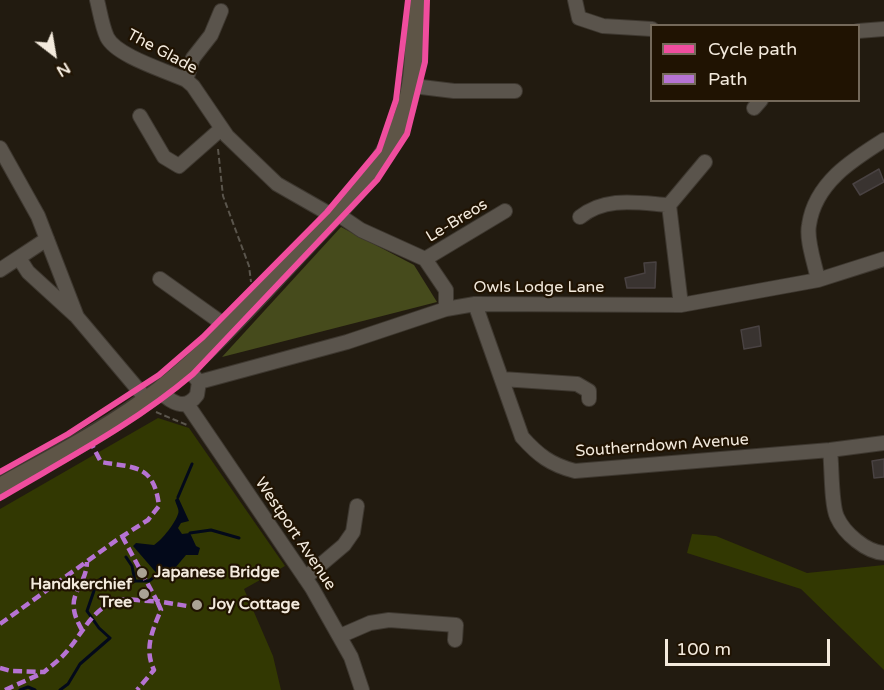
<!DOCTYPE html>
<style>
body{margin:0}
#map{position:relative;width:884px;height:690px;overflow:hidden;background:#221b10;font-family:"Varela Round",sans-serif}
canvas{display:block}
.legend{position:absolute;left:650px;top:24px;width:210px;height:78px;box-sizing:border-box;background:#201302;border:2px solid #74695a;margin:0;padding:8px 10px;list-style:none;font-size:18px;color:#f3eadd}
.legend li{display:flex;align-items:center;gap:12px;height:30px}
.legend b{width:30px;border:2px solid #74695a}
.north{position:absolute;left:24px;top:24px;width:60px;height:60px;-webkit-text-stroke:4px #201302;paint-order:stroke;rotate:149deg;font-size:16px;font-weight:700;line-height:24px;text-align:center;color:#f3eadd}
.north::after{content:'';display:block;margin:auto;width:21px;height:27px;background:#f3eadd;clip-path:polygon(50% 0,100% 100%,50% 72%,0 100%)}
.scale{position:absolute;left:665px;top:639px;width:165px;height:27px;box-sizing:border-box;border:3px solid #f3eadd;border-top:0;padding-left:8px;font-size:18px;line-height:21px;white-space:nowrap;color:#f3eadd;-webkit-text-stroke:4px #201302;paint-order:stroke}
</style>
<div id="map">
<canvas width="884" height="690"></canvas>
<ul class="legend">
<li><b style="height:8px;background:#ef4d9e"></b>Cycle path</li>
<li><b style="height:8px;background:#b673d3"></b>Path</li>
</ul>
<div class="north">N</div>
<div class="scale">100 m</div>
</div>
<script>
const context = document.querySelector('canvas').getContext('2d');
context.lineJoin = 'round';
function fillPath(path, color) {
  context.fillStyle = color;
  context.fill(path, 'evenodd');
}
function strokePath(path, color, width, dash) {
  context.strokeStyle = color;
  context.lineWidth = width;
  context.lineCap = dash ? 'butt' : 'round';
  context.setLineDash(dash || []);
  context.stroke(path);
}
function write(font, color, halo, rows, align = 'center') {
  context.font = font + ' "Varela Round",sans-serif';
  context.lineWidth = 4.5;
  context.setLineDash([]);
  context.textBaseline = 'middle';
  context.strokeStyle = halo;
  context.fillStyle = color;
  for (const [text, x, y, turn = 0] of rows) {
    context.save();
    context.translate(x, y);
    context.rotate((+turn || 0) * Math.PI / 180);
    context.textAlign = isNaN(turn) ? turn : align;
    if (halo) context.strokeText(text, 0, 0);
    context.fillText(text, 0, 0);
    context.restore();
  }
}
const green = new Path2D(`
 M158 418 189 428 285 566 244 589 273 656 281 690H0V509Z
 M692 534 716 536 807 573 884 565V670L801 589 687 553Z`);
const forest = new Path2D(`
 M341 227 414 265 437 302 222 357Z`);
const water = new Path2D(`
 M178 497 189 521 181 523 178 528 182 534 190 533 196 546 200 548 198 555H186L170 574 159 576 133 546 136 543 154 545C163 539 175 523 178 514 180 510 176 505 175 500Z`);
const stream = new Path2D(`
 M178 497 192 464
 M190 533 211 530 239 538
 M126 557 132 566 135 581H149L158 574
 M20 690 28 687 35 690
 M60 690 68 684 80 664 110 638 99 628 87 611 97 582 102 578 121 587 135 581`);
const building = new Path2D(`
 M879 169 884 182 860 195 853 184Z
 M656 262 655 288H627L625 278 645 273 644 263Z
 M759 326 761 346 744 349 741 330Z
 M884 459V477L874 478 872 461Z`);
const path = new Path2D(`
 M218 149 223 196 249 266 251 282
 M156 412 187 425`);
const minor = new Path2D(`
 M97 0C100 12 102 26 107 37 116 56 167 71 186 80L193 86 227 136 277 184 333 216
 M575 0 579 18 603 26 652 29
 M858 31 884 29
 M186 80 193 58 211 35 221 11
 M413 86 454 91H515
 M754 108 761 100
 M140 116 164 157 179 166 221 129
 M0 148 38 216 77 317 147 400
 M336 213 361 230 425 259 446 290V309
 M580 217C606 196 638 203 669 205
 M19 258 28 272 75 315
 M425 259 505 211
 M0 270 47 239
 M160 279 219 321 220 337
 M818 280C815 264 806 240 809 225 815 183 852 160 884 140
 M475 304 522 437C538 455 551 465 575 471L830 450 884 443
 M681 305 669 205 705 162
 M502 379 577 384 589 391V399
 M199 382 347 342 446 309 475 304 681 305 818 280 884 259
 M159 391C171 402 185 412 197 395L199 382 194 376
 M187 404 312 588 351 657 362 690
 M830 450C832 466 831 504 837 517 844 533 866 552 884 553
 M305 578 344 545 353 532 357 506
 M340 636 370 623 389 620 456 625 455 640`);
const major = new Path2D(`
 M0 487C54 457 111 428 160 390 215 347 260 294 308 243 345 204 383 168 403 117 417 79 413 40 417 0`);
const quiet = new Path2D(`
 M122 536 157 601 187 606
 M0 624 118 539 148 520 159 506C154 464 135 468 101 462L92 445
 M82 630C61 594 86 590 87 562
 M0 668 11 671 44 672C52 665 61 659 68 650 84 631 93 607 120 600 129 598 146 602 157 601L161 610C152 631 144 649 154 670L137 690
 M5 690 38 675`);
const cycleway = new Path2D(`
 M0 472 68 434 159 375 203 337 327 212 379 150 396 100 408 0
 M0 498C66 459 134 424 193 374L377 180 407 134 425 62 427 0`);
const markers = [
 [142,573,6,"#aaa295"],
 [144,594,6,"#aaa295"],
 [197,605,6,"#aaa295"]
];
const streetNames = [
 ["The Glade",162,52,28],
 ["Le-Breos",457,221,-31],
 ["Owls Lodge Lane",539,288],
 ["Southerndown Avenue",662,446,-4],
 ["Westport Avenue",295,534,56]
];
const poiNames = [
 ["Japanese Bridge",154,573],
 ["Handkerchief",132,585,"right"],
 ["Tree",132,603,"right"],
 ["Joy Cottage",209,605]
];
fillPath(green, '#323802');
fillPath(forest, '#464b1c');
fillPath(water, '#03091a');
strokePath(stream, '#03091a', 3);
fillPath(building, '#393330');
strokePath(building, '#494242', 1.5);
strokePath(minor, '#3e3830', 16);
strokePath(major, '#3e3830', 21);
strokePath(path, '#5a554c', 2, [6, 3]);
strokePath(minor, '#5a544c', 14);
strokePath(major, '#5e5547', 18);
strokePath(quiet, '#b673d3', 4.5, [9, 4.5]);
strokePath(cycleway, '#ef4d9e', 6);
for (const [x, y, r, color] of markers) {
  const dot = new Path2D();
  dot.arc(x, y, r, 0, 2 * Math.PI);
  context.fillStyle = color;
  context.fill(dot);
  strokePath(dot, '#201302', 2);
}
write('16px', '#f3eadd', '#201302', streetNames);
write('bold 16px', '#f3eadd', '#201302', poiNames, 'left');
</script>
